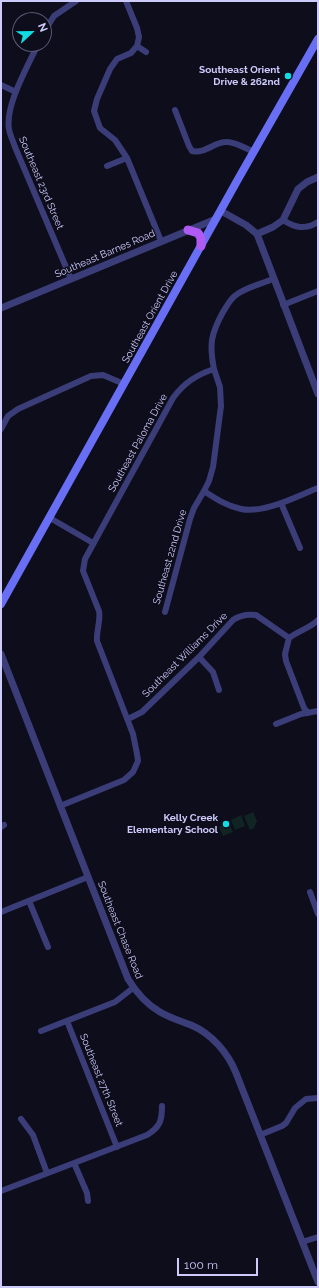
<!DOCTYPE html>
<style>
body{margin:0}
#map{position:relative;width:319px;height:1288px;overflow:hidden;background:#0e0d1c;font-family:Raleway,sans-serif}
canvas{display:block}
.frame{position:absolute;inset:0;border:2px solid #cdcbfb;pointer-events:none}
.north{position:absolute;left:12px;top:12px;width:40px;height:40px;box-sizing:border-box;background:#0e0d1c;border:1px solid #5a5975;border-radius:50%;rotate:68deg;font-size:11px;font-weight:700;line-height:16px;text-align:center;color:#cdcbfb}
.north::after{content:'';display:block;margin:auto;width:14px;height:18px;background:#10dce2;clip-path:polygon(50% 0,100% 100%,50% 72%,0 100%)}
.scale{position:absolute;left:177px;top:1258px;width:81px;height:18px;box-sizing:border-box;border:2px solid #cdcbfb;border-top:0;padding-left:5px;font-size:12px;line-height:14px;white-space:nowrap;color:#cdcbfb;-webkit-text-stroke:3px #0e0d1c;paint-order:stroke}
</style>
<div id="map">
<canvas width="319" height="1288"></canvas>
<div class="frame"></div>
<div class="north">N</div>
<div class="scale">100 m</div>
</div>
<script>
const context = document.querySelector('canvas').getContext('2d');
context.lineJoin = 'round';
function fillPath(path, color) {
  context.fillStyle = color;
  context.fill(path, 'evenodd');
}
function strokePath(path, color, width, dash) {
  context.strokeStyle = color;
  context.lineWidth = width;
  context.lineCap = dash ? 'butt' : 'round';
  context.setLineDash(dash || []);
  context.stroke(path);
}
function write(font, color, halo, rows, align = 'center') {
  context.font = font + ' Raleway,sans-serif';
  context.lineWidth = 3;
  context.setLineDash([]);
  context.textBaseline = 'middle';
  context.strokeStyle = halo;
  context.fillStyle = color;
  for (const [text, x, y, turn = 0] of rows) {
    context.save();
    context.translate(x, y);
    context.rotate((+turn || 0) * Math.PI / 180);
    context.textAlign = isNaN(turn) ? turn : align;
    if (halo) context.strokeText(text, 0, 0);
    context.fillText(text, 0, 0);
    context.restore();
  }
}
const green = new Path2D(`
 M253 812 257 821 254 828 250 830 244 816Z
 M241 815 245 826 235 830 231 820Z
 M229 823 233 832 223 836 219 827Z`);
const minor = new Path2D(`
 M126 1 137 28 139 37 137 46 131 53 117 59 110 69 97 99 94 111 100 128 115 140 127 158 161 241
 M44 32 54 16 76 1
 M38 44C28 66 5 105 9 129 10 135 13 141 15 147L71 279
 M137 46 146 52
 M1 85 16 92
 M175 110 189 146 192 151C205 154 214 142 226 142 235 141 246 149 254 152
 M107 166 127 158
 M283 220C295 228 305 230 318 222
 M283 305 318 291
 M1 429 8 416 18 409 91 376 103 375 124 384
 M204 491C216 499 227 506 241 509 264 514 297 496 318 488
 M281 503 300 548
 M50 518 93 543
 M165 612 190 519 194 508 204 491 209 481 213 467 221 406 220 387 214 369
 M289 638 285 654 286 661 304 708 308 713
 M289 638C298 631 310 628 318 620
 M199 657 213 672 219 690
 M128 719 142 712 199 657 233 620C240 615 248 614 256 615L289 638
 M276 724 301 714 318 711
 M60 806 124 780 133 772 138 761 137 754 133 734 97 641C96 631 101 621 99 611L83 571 85 559 173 398C184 383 196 375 214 369 209 344 211 334 223 312 227 306 230 299 236 295 246 287 261 284 273 279
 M1 827 4 825
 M310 892 318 914
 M29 901 48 947
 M1 912 88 877
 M67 1021 117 1147
 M41 1031 115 1002 133 988
 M21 1119 33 1135 47 1173
 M260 1135 282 1126 286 1123 295 1108 306 1099 318 1098
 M74 1163 87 1193 88 1201
 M1 1191 147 1135C160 1127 162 1121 162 1106
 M302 1242 318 1237`);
const tertiary = new Path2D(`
 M221 211 246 225 257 234 318 394
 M257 234 273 227 283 220 298 189 307 182 318 177
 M1 308 216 219
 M1 654 128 979C136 992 146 1004 160 1012 170 1018 181 1021 191 1025 212 1034 228 1053 236 1073L318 1282`);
const secondary = new Path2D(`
 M1 604 237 181 318 39`);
const primary = new Path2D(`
 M188 230 198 233 201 238V246`);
const markers = [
 [288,76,4,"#10dce2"],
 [226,824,4,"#10dce2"]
];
const poiNames = [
 ["Southeast Orient",280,70],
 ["Drive & 262nd",280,82],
 ["Kelly Creek",218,818],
 ["Elementary School",218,830]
];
const streetNames = [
 ["Southeast 23rd Street",41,183,67],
 ["Southeast Barnes Road",105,254,-23],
 ["Southeast Orient Drive",150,317,-61],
 ["Southeast Paloma Drive",138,443,-61],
 ["Southeast 22nd Drive",170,557,-74],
 ["Southeast Williams Drive",185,655,-45],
 ["Southeast Chase Road",120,930,68],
 ["Southeast 27th Street",101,1080,68]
];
fillPath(green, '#102523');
strokePath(minor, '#3b3d78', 6);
strokePath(tertiary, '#3b3d78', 7);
strokePath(secondary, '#696ff4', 8);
strokePath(primary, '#af5af3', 9);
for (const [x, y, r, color] of markers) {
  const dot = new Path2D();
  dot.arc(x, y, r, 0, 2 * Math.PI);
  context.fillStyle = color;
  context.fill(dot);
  strokePath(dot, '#0e0d1c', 1.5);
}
write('bold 10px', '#cdcbfb', '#0e0d1c', poiNames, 'right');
write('10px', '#cdcbfb', '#0e0d1c', streetNames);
</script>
